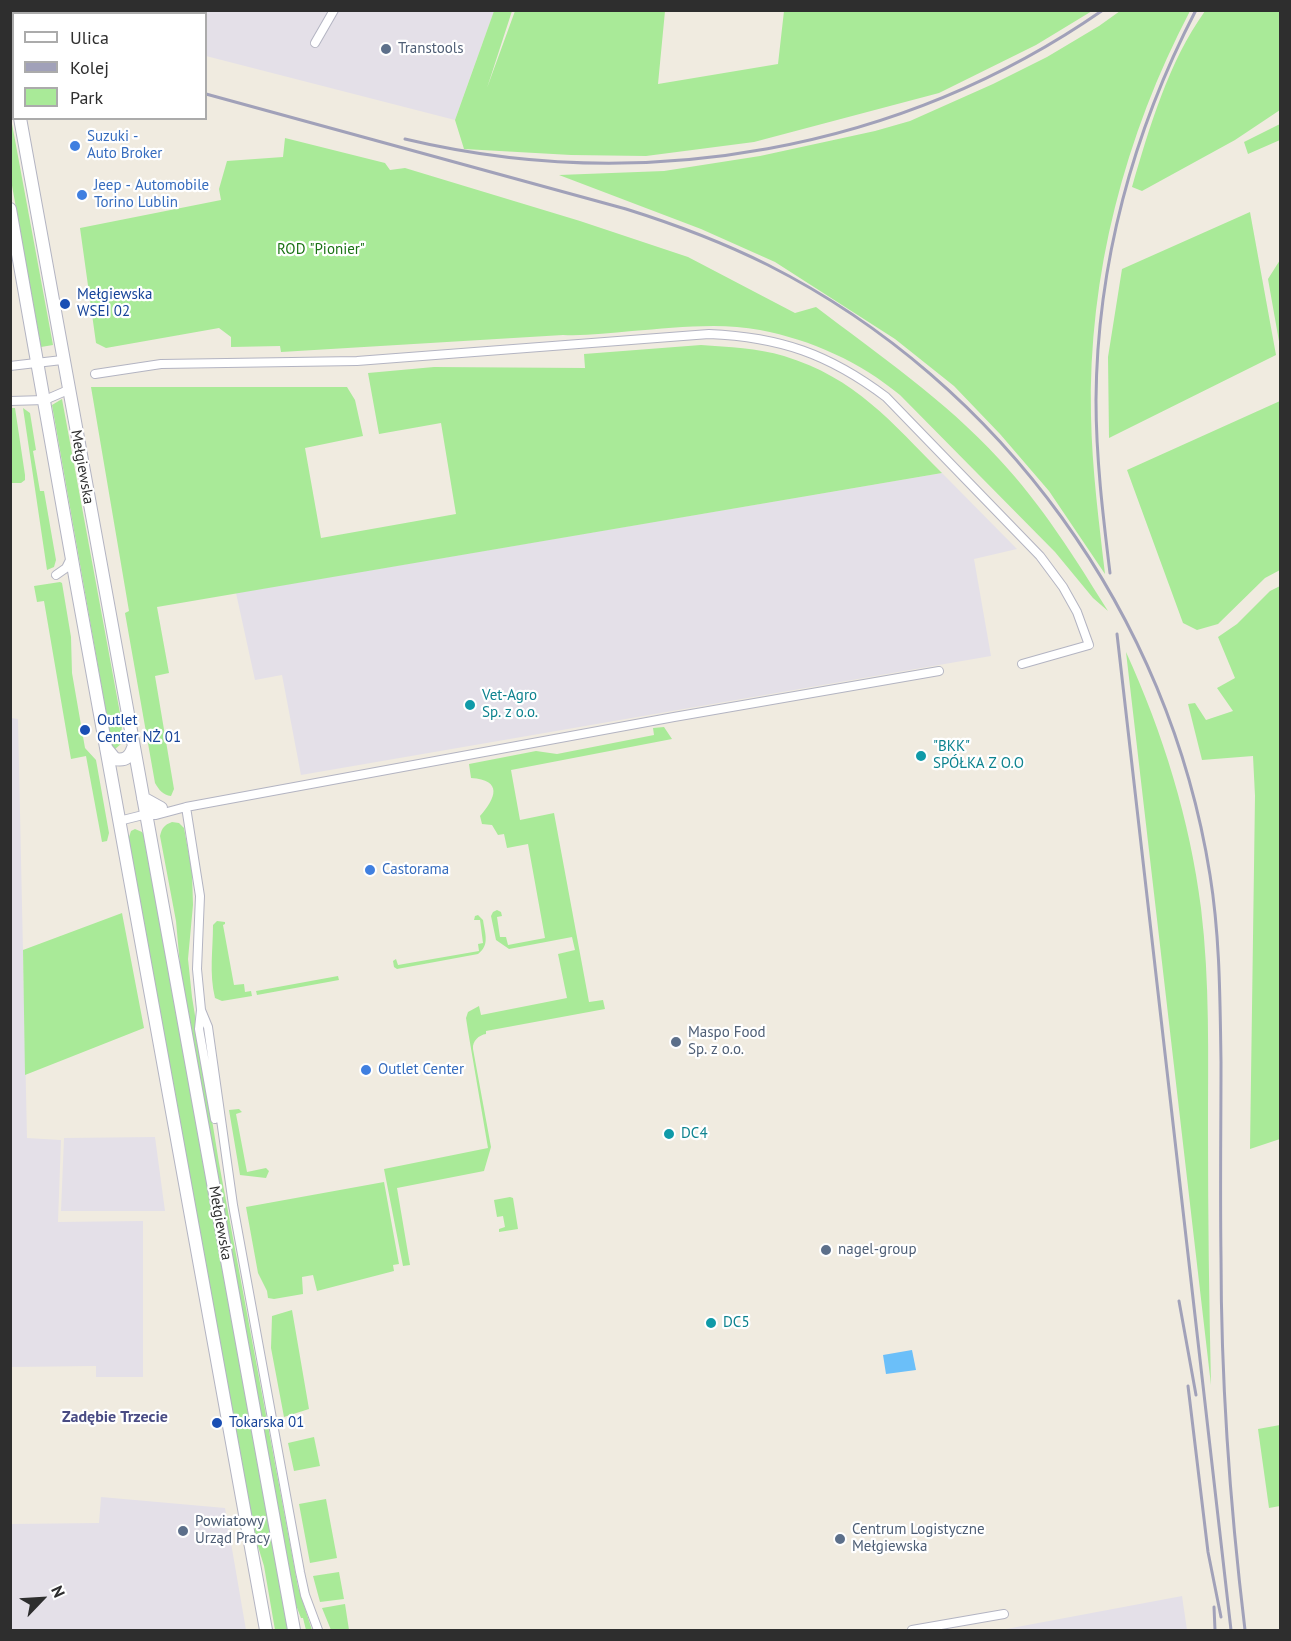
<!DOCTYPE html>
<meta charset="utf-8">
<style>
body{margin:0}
#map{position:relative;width:1291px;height:1641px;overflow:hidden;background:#f0ebe0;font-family:"PT Sans",sans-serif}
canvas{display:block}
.frame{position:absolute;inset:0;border:12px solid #2e2e2e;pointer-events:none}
.legend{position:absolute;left:12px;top:12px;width:195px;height:108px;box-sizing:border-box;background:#fff;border:2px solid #ababab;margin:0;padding:8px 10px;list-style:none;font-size:18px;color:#2e2e2e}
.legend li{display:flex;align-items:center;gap:12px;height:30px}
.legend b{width:30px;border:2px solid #ababab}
.north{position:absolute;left:12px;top:1569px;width:60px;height:60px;-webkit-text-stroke:4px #fff;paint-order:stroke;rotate:65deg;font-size:16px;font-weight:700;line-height:24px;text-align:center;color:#2e2e2e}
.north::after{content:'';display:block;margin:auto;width:21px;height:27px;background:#2e2e2e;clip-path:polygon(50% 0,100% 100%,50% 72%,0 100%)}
</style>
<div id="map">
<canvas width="1291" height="1641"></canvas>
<div class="frame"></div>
<ul class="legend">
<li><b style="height:8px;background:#fff"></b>Ulica</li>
<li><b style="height:8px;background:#a1a1b9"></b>Kolej</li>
<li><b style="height:16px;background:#a9ea98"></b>Park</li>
</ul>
<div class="north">N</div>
</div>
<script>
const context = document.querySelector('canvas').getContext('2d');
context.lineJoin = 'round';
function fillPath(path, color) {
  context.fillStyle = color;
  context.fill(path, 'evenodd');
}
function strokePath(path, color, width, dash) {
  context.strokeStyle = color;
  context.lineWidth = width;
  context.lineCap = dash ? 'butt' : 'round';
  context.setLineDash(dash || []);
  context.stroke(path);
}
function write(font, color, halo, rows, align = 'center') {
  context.font = font + ' "PT Sans",sans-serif';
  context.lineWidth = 4.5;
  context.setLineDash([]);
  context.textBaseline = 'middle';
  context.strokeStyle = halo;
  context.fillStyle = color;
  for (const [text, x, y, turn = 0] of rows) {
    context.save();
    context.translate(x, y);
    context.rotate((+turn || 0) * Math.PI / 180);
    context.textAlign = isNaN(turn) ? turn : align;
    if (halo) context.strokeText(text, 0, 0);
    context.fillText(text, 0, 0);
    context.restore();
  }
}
const industrial = new Path2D(`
 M36 11H494L455 120 206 56V14H47Z
 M942 473 1017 549 974 559 991 656 301 775 282 675 255 680 236 593Z
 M11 718 18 719 27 1138 61 1140 58 1222 143 1221V1377H96V1366L11 1367Z
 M155 1137 165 1211H61L64 1138Z
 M101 1497 225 1508 246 1630H11V1524L99 1523Z
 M1182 1596 1187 1630H1001Z`);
const green = new Path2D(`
 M494 11H512L487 88 515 11H665L658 84 778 64 784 11H1092L1036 45 939 93 754 142 646 156 571 155 464 149 455 120Z
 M1120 11H1190C1125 135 1088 275 1091 416 1092 469 1099 522 1105 574L1049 491 1000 434 954 386 895 339 775 262 701 229 559 175 664 171 760 156 875 131 910 121 993 84 1047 57 1099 26Z
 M1205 11H1280V110L1235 140 1142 191 1132 187C1150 126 1168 63 1205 11Z
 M10 113 53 345 41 347 11 180Z
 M1280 124V140L1248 154 1244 142Z
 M285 138 385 163 390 170 405 168 580 221 688 257 795 313 816 307C879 355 945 400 999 459 1042 505 1075 558 1108 611L1093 598 1055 552 900 395C860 362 812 340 760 330 719 322 673 328 632 331 608 333 586 336 563 335L281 352 280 346 231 347V337L219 328 106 348 96 343 80 228 221 200 219 189 227 161 283 157Z
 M1250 212 1276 355 1109 438 1108 357 1122 269Z
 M1280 260V347L1268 279Z
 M701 345C729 347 757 348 784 356 856 378 891 422 942 473L157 607 169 673 155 676 174 789 171 796C163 795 159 790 155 783L125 613 129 611 91 387H347L355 400 363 436 305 448 321 538 456 514 441 423 379 434 368 373 434 367 585 368 584 354Z
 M62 399 122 724 121 744 115 749 112 746 52 405Z
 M1280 401V570L1265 578 1218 624 1197 630 1183 623 1127 470Z
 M11 408H15L25 475V480L21 483H11Z
 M23 408 30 413 36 450 33 451 40 491H44L56 560 54 567 47 570Z
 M60 582 62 583 71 637 72 673 85 748 96 760 109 833 107 841 102 842 86 756 71 759 44 601 37 602 34 586Z
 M1280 586V1139L1250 1149 1255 796 1253 756 1202 760 1188 704 1195 703 1206 720 1233 711 1217 688 1235 678 1218 637 1237 624 1270 591Z
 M1126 652C1163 733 1190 820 1201 908 1210 982 1208 1057 1208 1131 1208 1216 1209 1301 1211 1385Z
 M664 727 672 739 511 770 520 820 554 813 589 1002 603 1000 605 1009 486 1031V1034C479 1035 472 1041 473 1049L491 1147 484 1171 397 1188 410 1265 403 1266 384 1169 488 1148 468 1031 466 1018 468 1012 479 1006 481 1015 567 998 558 954 575 950 572 937 509 949 496 940 491 916 493 912 497 910 501 912 502 916 497 917 500 937H506L508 945 545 938 528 844 507 848 504 834 498 835 492 825 482 824 480 816C496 798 503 780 471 778L469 764 536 751 557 754 654 735 653 728Z
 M172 822 179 823 184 828 192 872 193 905 188 959 192 997 219 1163 298 1587 312 1630H306L303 1618H301L292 1595 182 988 176 921 160 836C162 828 164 825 172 822Z
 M135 829 142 832 144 835 288 1630H275L264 1566 253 1530 128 840 131 831Z
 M122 913 144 1028 25 1075 23 950Z
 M478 915 483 920C485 934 490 945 478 954L397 969 394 967 393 961 396 959 398 965 479 951 478 944 483 943 480 920H474L475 916Z
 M217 921 225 922V924L223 925 234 985 244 984 245 992 251 991 252 996 222 1001 215 998C209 973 213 950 213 925Z
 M338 976 339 980 257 995 256 991Z
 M239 1109 242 1112 236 1114 247 1172 266 1168 269 1171 266 1178 240 1175 229 1110Z
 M384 1182 399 1264 393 1265 394 1271 317 1291 313 1275 302 1277 303 1294 274 1299 268 1298 267 1291 258 1273 246 1207Z
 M510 1197 513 1198 518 1229 499 1232V1229L505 1227 503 1216 497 1217 494 1200Z
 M292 1310 309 1409 284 1417 271 1348 272 1316Z
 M1280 1425V1506L1269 1508 1258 1429Z
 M314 1437 320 1466 294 1471 288 1443Z
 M326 1499 337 1558 310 1563 299 1504Z
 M339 1572 344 1599 320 1602 313 1576Z
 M345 1604 349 1630H331L322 1608Z`);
const water = new Path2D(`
 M912 1350 916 1370 886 1374 883 1355Z`);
const minor = new Path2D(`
 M315 43 334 10
 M10 366 62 360
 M95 374 161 364 357 361 709 334C780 337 829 354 886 397L1040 556 1063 587 1077 612 1089 645 1022 664
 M10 401 45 400 68 390
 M56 575 66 568 71 558
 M186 807 200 896 197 969 201 1010 199 1029 215 1119
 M146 815H156L186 807 674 717 939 671
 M119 821 151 813
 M201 1010 208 1027 233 1205 300 1572 305 1595 318 1630
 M912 1630 1004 1614`);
const secondary = new Path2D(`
 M10 68 14 85
 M20 118 294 1630
 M10 209 76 582 266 1630
 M106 748 115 759C125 761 130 757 133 748
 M143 798 161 808`);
const rail = new Path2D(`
 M10 41 14 42
 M206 94 626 209C674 224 722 242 768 265 1003 384 1169 616 1210 875 1220 937 1220 999 1221 1062 1221 1127 1220 1192 1221 1257 1221 1382 1230 1506 1245 1630
 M405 139C644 196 900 151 1103 10
 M1110 573C1103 516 1096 458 1096 400 1097 264 1133 131 1196 10
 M1117 634 1231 1630
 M1179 1301 1196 1395
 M1188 1386 1208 1552 1221 1617
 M1214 1607 1215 1630`);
const markers = [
 [386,49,6,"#5c6f8a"],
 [75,146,6,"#3f7fe0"],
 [82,195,6,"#3f7fe0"],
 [65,304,6,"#1a4fb4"],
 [470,705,6,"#0f9aa8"],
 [85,730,6,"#1a4fb4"],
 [921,756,6,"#0f9aa8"],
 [370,870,6,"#3f7fe0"],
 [676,1042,6,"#5c6f8a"],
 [366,1070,6,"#3f7fe0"],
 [669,1134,6,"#0f9aa8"],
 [826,1250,6,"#5c6f8a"],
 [711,1323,6,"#0f9aa8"],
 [217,1423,6,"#1a4fb4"],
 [183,1531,6,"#5c6f8a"],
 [840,1539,6,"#5c6f8a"]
];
const serviceNames = [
 ["Transtools",398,49],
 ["Maspo Food",688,1033],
 ["Sp. z o.o.",688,1050],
 ["nagel-group",838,1250],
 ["Powiatowy",195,1522],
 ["Urząd Pracy",195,1539],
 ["Centrum Logistyczne",852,1530],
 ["Mełgiewska",852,1547]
];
const shopNames = [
 ["Suzuki -",87,137],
 ["Auto Broker",87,154],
 ["Jeep - Automobile",94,186],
 ["Torino Lublin",94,203],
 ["Castorama",382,870],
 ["Outlet Center",378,1070]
];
const parkNames = [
 ["ROD \"Pionier\"",321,250]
];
const transitNames = [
 ["Mełgiewska",77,295],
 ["WSEI 02",77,312],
 ["Outlet",97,721],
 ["Center NŻ 01",97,738],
 ["Tokarska 01",229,1423]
];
const streetNames = [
 ["Mełgiewska",82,467,80],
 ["Mełgiewska",220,1223,80]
];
const cultureNames = [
 ["Vet-Agro",482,696],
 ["Sp. z o.o.",482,713],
 ["\"BKK\"",933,747],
 ["SPÓŁKA Z O.O",933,764],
 ["DC4",681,1134],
 ["DC5",723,1323]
];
const neighbourhoodNames = [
 ["Zadębie Trzecie",115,1417]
];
fillPath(industrial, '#e4e0e8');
fillPath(green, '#a9ea98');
fillPath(water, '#6bbff9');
strokePath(minor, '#b3b4c2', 10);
strokePath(secondary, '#b3b4c2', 14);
strokePath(minor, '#fff', 8);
strokePath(secondary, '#fff', 12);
strokePath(rail, '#a1a1b9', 3);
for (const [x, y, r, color] of markers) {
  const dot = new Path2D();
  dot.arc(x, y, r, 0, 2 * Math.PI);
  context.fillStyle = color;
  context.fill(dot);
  strokePath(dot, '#fff', 2);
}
write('15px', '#4e5e75', '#fff', serviceNames, 'left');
write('15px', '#366cbe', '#fff', shopNames, 'left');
write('15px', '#1b7315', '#fff', parkNames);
write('15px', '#164399', '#fff', transitNames, 'left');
write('15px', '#2e2e2e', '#fff', streetNames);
write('15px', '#0d838f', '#fff', cultureNames, 'left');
write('bold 16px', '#494b83', '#fff', neighbourhoodNames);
</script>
